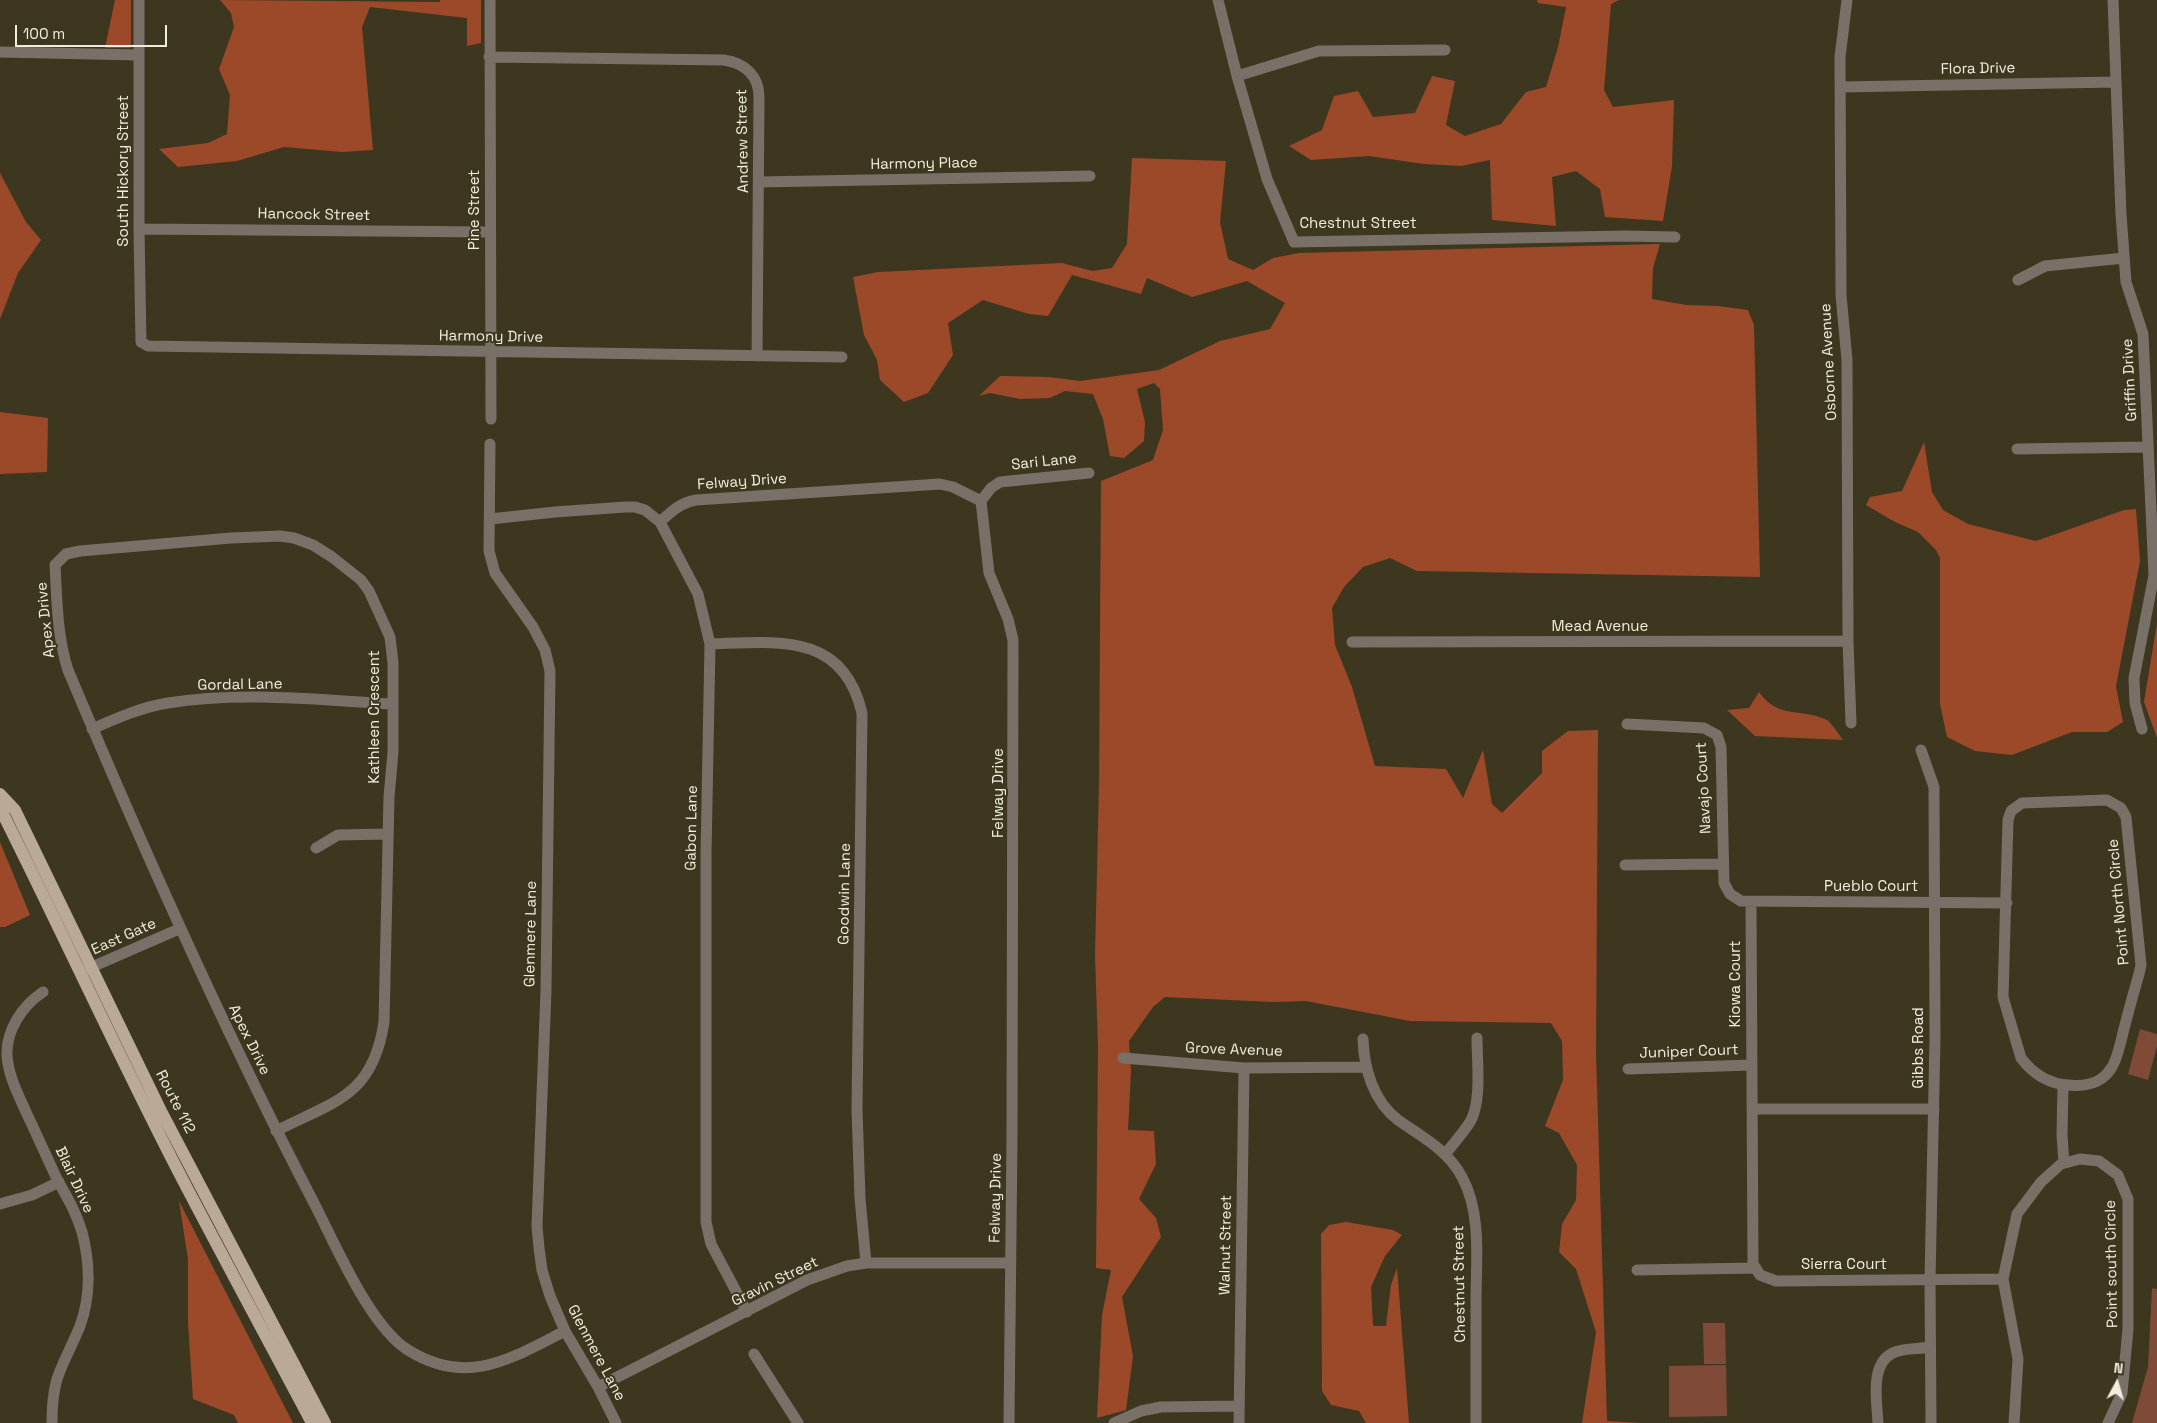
<!DOCTYPE html>
<style>
body{margin:0}
#map{position:relative;width:2157px;height:1423px;overflow:hidden;background:#3d3720;font-family:"Space Grotesk",sans-serif}
canvas{display:block}
.north{position:absolute;left:2092px;top:1358px;width:50px;height:50px;-webkit-text-stroke:4px #3d3720;paint-order:stroke;rotate:6deg;font-size:14px;font-weight:700;line-height:20px;text-align:center;color:#f0eddf}
.north::after{content:'';display:block;margin:auto;width:18px;height:22px;background:#f0eddf;clip-path:polygon(50% 0,100% 100%,50% 72%,0 100%)}
.scale{position:absolute;left:15px;top:25px;width:152px;height:22px;box-sizing:border-box;border:2px solid #f0eddf;border-top:0;padding-left:6px;font-size:15px;line-height:18px;white-space:nowrap;color:#f0eddf;-webkit-text-stroke:4px #3d3720;paint-order:stroke}
</style>
<div id="map">
<canvas width="2157" height="1423"></canvas>
<div class="north">N</div>
<div class="scale">100 m</div>
</div>
<script>
const context = document.querySelector('canvas').getContext('2d');
context.lineJoin = 'round';
function fillPath(path, color) {
  context.fillStyle = color;
  context.fill(path, 'evenodd');
}
function strokePath(path, color, width, dash) {
  context.strokeStyle = color;
  context.lineWidth = width;
  context.lineCap = dash ? 'butt' : 'round';
  context.setLineDash(dash || []);
  context.stroke(path);
}
function write(font, color, halo, rows, align = 'center') {
  context.font = font + ' "Space Grotesk",sans-serif';
  context.lineWidth = 4;
  context.setLineDash([]);
  context.textBaseline = 'middle';
  context.strokeStyle = halo;
  context.fillStyle = color;
  for (const [text, x, y, turn = 0] of rows) {
    context.save();
    context.translate(x, y);
    context.rotate((+turn || 0) * Math.PI / 180);
    context.textAlign = isNaN(turn) ? turn : align;
    if (halo) context.strokeText(text, 0, 0);
    context.fillText(text, 0, 0);
    context.restore();
  }
}
const green = new Path2D(`
 M2140 1029 2157 1034V1046L2148 1080 2128 1074Z
 M2152 1288 2157 1289V1423H2132L2148 1367Z
 M1703 1323H1725L1726 1364H1704Z
 M1726 1365 1727 1416 1669 1417V1366Z`);
const forest = new Path2D(`
 M115 0H131V48H105Z
 M220 0 440 2V0H481V43L467 46V18L370 7 362 27 373 150 342 152 284 147 237 161 178 167 159 149 208 143 227 134 230 95 219 69 234 27 231 13Z
 M1537 0H1619L1611 4 1604 90 1613 107 1674 100 1672 166 1663 221 1605 217 1600 189 1576 171 1552 177 1556 226 1492 220 1490 160 1461 166 1424 164 1369 156 1311 160 1289 146 1322 130 1334 96 1358 91 1373 117 1415 113 1432 76 1455 81 1446 125 1465 136 1501 124 1526 92 1546 87 1558 47 1566 7 1538 3Z
 M1132 158 1226 161 1220 222 1228 259 1253 270 1273 258 1299 253 1660 244 1653 268 1652 299 1686 305 1718 306 1748 310 1754 325 1760 577 1417 571 1390 558 1363 567 1344 587 1332 608 1335 645 1352 687 1375 766 1446 769 1463 798 1483 750 1492 804 1502 813 1542 773V751L1568 731 1598 730 1596 1054 1607 1421 1640 1423H1582L1596 1332 1576 1269 1559 1252 1562 1224 1576 1200 1577 1165 1559 1133 1545 1126 1563 1080 1562 1041 1551 1023 1410 1021 1306 1001 1273 1002 1165 997 1153 1007 1129 1041 1131 1071 1128 1130 1154 1131 1156 1164 1139 1199 1156 1218 1161 1237 1122 1297 1133 1356 1126 1410 1097 1418 1102 1315 1111 1270 1096 1268 1098 1046 1095 956 1099 785 1101 481 1153 460 1163 430 1160 389 1154 383 1137 389 1145 422 1144 441 1124 458 1110 456 1103 419 1093 394 1065 391 1050 398 1020 399 990 393 979 396 1000 376 1049 377 1080 381 1159 370 1220 341 1270 329 1285 303 1247 281 1192 297 1147 278 1141 294 1072 275 1048 316 1029 314 983 300 948 323 953 355 928 393 904 402 880 380 877 360 864 335 853 277 878 272 1062 263 1092 271 1112 268 1127 244Z
 M0 173 26 222 41 240 18 273 0 319Z
 M0 412 48 418 47 472 0 474Z
 M1924 442 1932 492 1943 510 1968 524 2036 541 2124 510 2136 509 2140 561 2116 686 2123 722 2107 732H2072L2012 755 1975 751 1947 737 1940 704V558L1936 550 1918 532 1895 522 1866 505 1870 497 1902 491Z
 M2157 623V738L2144 702Z
 M1759 692C1778 719 1799 708 1825 719 1832 722 1838 734 1843 740L1755 736 1727 710 1749 708Z
 M0 842 30 915 5 927H0Z
 M179 1201 293 1423H238L234 1415 193 1399 188 1323V1259Z
 M1346 1222 1393 1230 1402 1235 1385 1256 1371 1287 1373 1326H1386L1391 1285 1397 1268 1409 1423H1366L1359 1411 1331 1405 1322 1391 1321 1234 1329 1225Z`);
const minor = new Path2D(`
 M139 0V229L141 342 148 346 842 357
 M490 0 491 419
 M1218 0 1237 76 1267 179 1294 242 1625 236 1675 237
 M1847 0 1840 57 1841 295 1847 360 1848 641 1851 723
 M2113 0 2121 214 2126 282 2143 334 2154 575 2134 678 2135 703 2142 729
 M0 52 139 55
 M489 57 724 60C744 63 759 75 759 97L757 356
 M1237 76 1319 51 1445 50
 M1841 87 2115 82
 M759 182 1090 176
 M139 229 489 232
 M2018 280 2045 266 2124 258
 M490 444 489 551 495 573 533 627 545 650 550 671 546 990 537 1226 539 1248 542 1270 550 1296 565 1331 598 1387 616 1423
 M2017 449 2147 447
 M981 501 991 488 1000 482 1089 473
 M490 519 555 512 625 507H635L645 510 660 522 698 594 710 644 706 854V1222L711 1244 747 1312
 M660 522C672 511 680 503 696 500L940 484 953 487 981 501 989 573 1008 619 1013 640 1012 1137 1009 1423
 M1352 642 1848 641
 M710 644C776 642 843 631 862 713L857 1109 860 1198 866 1263
 M1627 724 1704 728 1717 735 1721 747 1724 883 1730 894 1741 901 2007 903
 M92 729C117 718 142 707 168 703 242 691 319 700 393 704
 M1921 750 1934 787 1935 1038 1930 1280 1931 1423
 M2107 800 2121 808 2126 817 2141 965 2139 974C2133 995 2127 1016 2122 1037 2119 1048 2117 1061 2110 1070 2101 1083 2085 1087 2069 1085 2049 1084 2033 1074 2021 1058L2003 997 2008 820 2011 811 2022 803Z
 M316 848 338 835 388 834
 M1625 865 1722 864
 M1751 902 1753 1264 1760 1275 1776 1281 2003 1279
 M85 970 179 929
 M43 992C23 1005 6 1030 7 1055 8 1075 18 1094 26 1112 37 1135 47 1158 58 1181 68 1199 76 1212 82 1232 90 1262 91 1296 80 1326 74 1341 66 1356 60 1371 53 1387 52 1406 52 1423
 M1363 1039C1364 1068 1373 1101 1398 1120 1422 1137 1448 1150 1462 1177 1482 1214 1476 1261 1476 1301 1476 1342 1476 1382 1476 1423
 M1123 1058 1244 1068 1365 1067
 M1628 1069 1752 1065
 M2063 1085 2062 1135 2064 1163
 M1752 1109H1934
 M276 1131C335 1101 373 1096 384 1022L389 797 393 752V663L390 637 369 591 361 580 332 557 313 545 294 538 280 536 231 538 80 551 66 554 55 565C57 600 57 636 68 670 144 851 224 1031 315 1205 336 1246 370 1326 408 1350 467 1387 510 1359 565 1331
 M1446 1153C1454 1143 1463 1133 1470 1122 1482 1102 1477 1062 1477 1038
 M0 1204 32 1195 59 1182
 M1637 1270 1756 1268
 M754 1354 798 1423
 M598 1387 807 1280 847 1266 866 1263H1009
 M1114 1423 1141 1411 1161 1407 1239 1406
 M1239 1423 1244 1068
 M1878 1423C1877 1401 1869 1362 1895 1352 1905 1348 1919 1349 1930 1347
 M2014 1423 2018 1359 2003 1279 2017 1214 2041 1182 2061 1164 2080 1159 2099 1161 2118 1175 2128 1199V1329L2122 1393 2108 1423`);
const primary = new Path2D(`
 M0 794 15 810 162 1113 325 1423
 M0 795 3 814C61 930 115 1048 174 1163 219 1250 266 1336 312 1423`);
const streetNames = [
 ["Flora Drive",1978,69,-1],
 ["Andrew Street",743,141,-91],
 ["Harmony Place",924,164,-1],
 ["South Hickory Street",124,171,-90],
 ["Pine Street",475,210,-90],
 ["Hancock Street",314,215,1],
 ["Chestnut Street",1358,224],
 ["Harmony Drive",491,337,1],
 ["Osborne Avenue",1829,362,-93],
 ["Griffin Drive",2130,380,-93],
 ["Sari Lane",1044,462,-6],
 ["Felway Drive",742,482,-4],
 ["Apex Drive",46,620,-96],
 ["Mead Avenue",1600,627],
 ["Gordal Lane",240,685,-1],
 ["Kathleen Crescent",375,717,-90],
 ["Navajo Court",1704,788,-93],
 ["Felway Drive",999,793,-90],
 ["Gabon Lane",692,828,-89],
 ["Pueblo Court",1871,887],
 ["Goodwin Lane",845,894,-89],
 ["Point North Circle",2119,902,-95],
 ["Glenmere Lane",531,934,-89],
 ["East Gate",124,937,-24],
 ["Kiowa Court",1736,984,-90],
 ["Apex Drive",249,1040,64],
 ["Gibbs Road",1919,1048,-90],
 ["Grove Avenue",1234,1050,2],
 ["Juniper Court",1689,1052,-2],
 ["Route 112",175,1102,63],
 ["Blair Drive",74,1180,65],
 ["Felway Drive",996,1198,-89],
 ["Walnut Street",1226,1245,-89],
 ["Point south Circle",2112,1264,-91],
 ["Sierra Court",1844,1265],
 ["Gravin Street",775,1282,-26],
 ["Chestnut Street",1460,1284,-91],
 ["Glenmere Lane",596,1353,62]
];
fillPath(green, '#7f4b38');
fillPath(forest, '#9c492a');
strokePath(minor, '#797168', 11);
strokePath(primary, '#baa997', 12);
write('15px', '#f0eddf', '#3d3720', streetNames);
</script>
